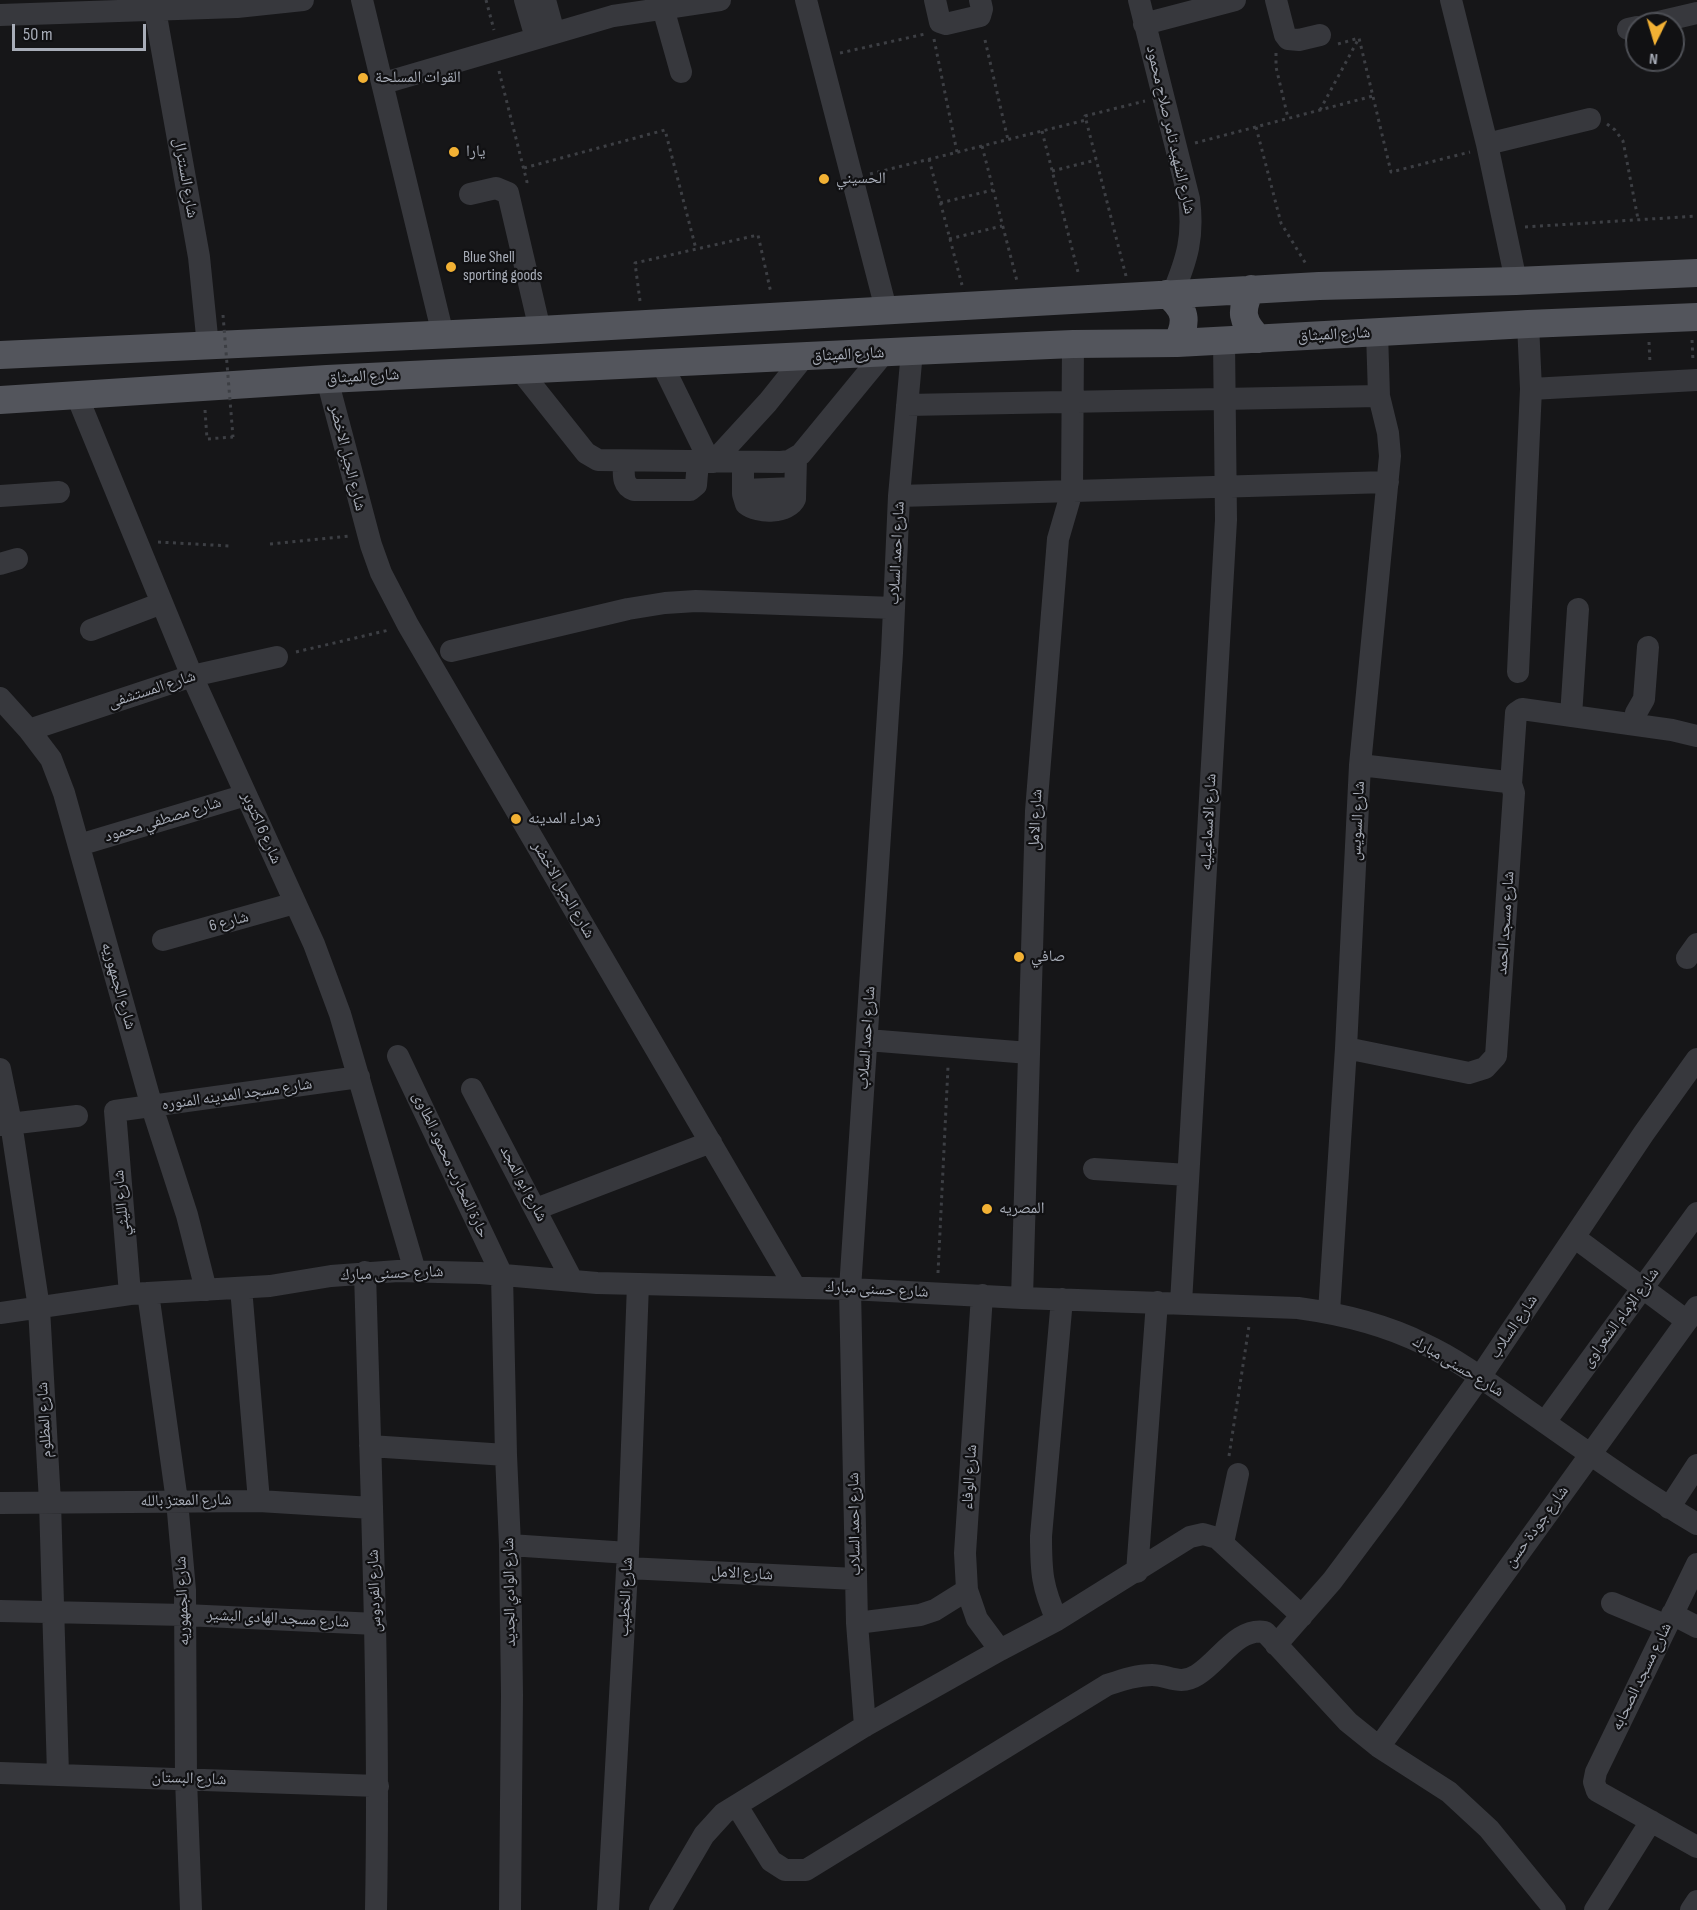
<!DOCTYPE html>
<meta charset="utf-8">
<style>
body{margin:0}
#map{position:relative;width:1697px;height:1910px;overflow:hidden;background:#161618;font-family:"Sofia Sans Condensed",sans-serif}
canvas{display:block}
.north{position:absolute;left:1625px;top:12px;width:60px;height:60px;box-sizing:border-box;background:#111113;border:2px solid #4d4f55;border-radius:50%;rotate:185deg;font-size:16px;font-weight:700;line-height:24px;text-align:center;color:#a8adb8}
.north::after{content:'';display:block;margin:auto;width:21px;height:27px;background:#f2b134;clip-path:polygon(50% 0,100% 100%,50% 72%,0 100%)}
.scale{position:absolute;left:12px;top:24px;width:134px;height:27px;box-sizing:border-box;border:3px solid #a8adb8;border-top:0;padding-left:8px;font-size:18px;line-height:21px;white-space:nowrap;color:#a8adb8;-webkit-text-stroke:4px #111113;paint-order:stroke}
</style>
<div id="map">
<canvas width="1697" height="1910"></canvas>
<div class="north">N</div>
<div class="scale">50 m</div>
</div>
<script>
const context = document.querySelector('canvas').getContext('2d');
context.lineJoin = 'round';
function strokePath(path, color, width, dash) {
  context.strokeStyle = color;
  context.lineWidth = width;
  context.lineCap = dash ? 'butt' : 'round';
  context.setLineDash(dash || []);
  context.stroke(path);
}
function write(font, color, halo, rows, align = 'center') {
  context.font = font + ' "Sofia Sans Condensed","Noto Naskh Arabic",sans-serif';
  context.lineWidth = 4.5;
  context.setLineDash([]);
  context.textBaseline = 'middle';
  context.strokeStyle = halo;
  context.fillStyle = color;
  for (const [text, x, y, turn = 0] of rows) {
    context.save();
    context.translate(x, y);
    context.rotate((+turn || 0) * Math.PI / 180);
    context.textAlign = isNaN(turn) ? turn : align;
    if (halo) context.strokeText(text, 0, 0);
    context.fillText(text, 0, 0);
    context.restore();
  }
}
const path = new Path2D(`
 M486 0 494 30
 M934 39 957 152
 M985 40 1008 140
 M1338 44 1359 38 1391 172 1470 152
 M840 53 925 34
 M1276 53V67L1288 118
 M499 71 527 182 526 186
 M1320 110 1359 38
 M1607 124 1615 130 1623 141 1638 219
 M1256 127 1281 223 1306 264
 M1042 131 1079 276
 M1195 143 1373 96
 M982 146 1017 281
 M929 159 962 285
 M524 168 665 130 696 249
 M1052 171 1096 160
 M870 174 1086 120
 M940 203 993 190
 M1525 227 1697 216
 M949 239 1002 226
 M1126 276 1085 116 1145 101
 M640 301 635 263 758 235 771 293
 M1692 340 1693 361
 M1649 342 1650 363
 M205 410 207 439 233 437
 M158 542 230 546
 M270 544 349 536
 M296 652 389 630
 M938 1273 948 1067
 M1229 1456 1249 1326`);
const minor = new Path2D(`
 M362 0 443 335
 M525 0 536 38
 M545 0 554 33
 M806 0 886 309
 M935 0 940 22 946 24 980 16 982 9 980 0
 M1139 0 1189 199C1194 237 1187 259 1173 293
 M1276 0 1285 35 1288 39 1299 40 1320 35
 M1451 0 1487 144 1516 281
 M663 8 681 72
 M155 10 199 257 208 346
 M0 15 237 7 303 0
 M1144 24 1235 0
 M1650 24 1697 13
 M1628 29 1637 27
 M384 83 613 16 720 0
 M1487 144 1590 119
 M470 194 496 188 508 193 540 330
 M662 364 710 462
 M520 370 586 453 598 460 781 462 789 461 801 454 884 353
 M327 379 371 545 381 573 408 625 795 1287
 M1531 389 1697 380
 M77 396 192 676 314 944 340 1014 415 1271
 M907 405 1379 396
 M624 461C624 473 621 485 634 490H690L696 485 698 462
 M713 462 768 402 804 357
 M743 462V494L746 504C758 514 789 513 795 499L796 458
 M743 490 795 488
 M0 496 59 492
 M899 496 1388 482
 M0 564 17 559
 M91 630 162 603
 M451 651 628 609 665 603 696 601 894 608
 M1518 672 1531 389 1528 324
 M0 698 29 730 51 759 64 793 152 1107 187 1215 206 1290
 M1571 716 1578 609
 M1634 724 1636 713 1644 699 1648 647
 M29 730 192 676 277 657
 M1511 784 1516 713 1522 709 1672 730 1697 736
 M79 845 246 795
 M163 940 295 903
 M1687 958 1697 944
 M867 1040 1029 1053
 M1346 1048 1469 1073 1485 1068 1496 1056 1514 793 1511 784 1507 782 1360 765
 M398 1056 502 1275 506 1455 510 1545 512 1695 510 1910
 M0 1069 11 1123 39 1308 50 1502 58 1774
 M472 1089 572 1280
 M0 1125 77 1116
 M1094 1169 1188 1175
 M536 1209 711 1142
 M1574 1237 1687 1321
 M365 1272C371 1485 380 1697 376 1910
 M241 1288 259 1501
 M148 1293 177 1501 185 1590 186 1779 191 1910
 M130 1294 115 1111 359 1077
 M982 1295 965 1553 967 1590 977 1619 1000 1650
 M1022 1298 1036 811 1058 539 1072 491 1073 344
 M1181 1303 1226 520 1224 341
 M1329 1312 1346 1048 1360 765 1390 456 1388 433 1379 396 1377 332
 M0 1313 130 1294 270 1286 331 1276 398 1271 480 1273 597 1283 850 1289 1022 1298 1298 1308C1342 1314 1384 1324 1424 1344 1461 1361 1494 1387 1527 1410 1583 1449 1638 1489 1697 1524
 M1545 1422 1697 1213
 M370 1446 506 1455
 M0 1503 259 1501 372 1508
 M1669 1508 1697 1465
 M1223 1543 1238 1474
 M510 1545 628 1553
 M1697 1564 1596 1772 1594 1782 1597 1791 1697 1847
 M627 1568 856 1579
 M1137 1572 1157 1302
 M1612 1603 1667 1626
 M0 1611 185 1615 376 1624
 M1672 1614 1697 1627
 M1057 1620C1042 1587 1041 1572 1041 1536L1062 1299
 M857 1623 920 1615 935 1610 967 1590
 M1276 1645 1332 1581 1394 1498 1480 1377 1644 1133 1697 1059
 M865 1726 857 1623 850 1289 892 653 899 496 912 351
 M1379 1747 1697 1307
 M0 1773 378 1786
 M737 1806 771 1861 785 1870H806L1107 1685C1122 1680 1136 1675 1152 1675 1168 1675 1180 1686 1197 1675 1219 1662 1237 1627 1265 1632L1348 1722 1379 1747 1449 1792 1489 1829 1555 1910
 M608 1910 628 1553 638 1284
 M660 1910 704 1835 724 1813 865 1726 1000 1650 1057 1620 1190 1537 1203 1534 1217 1538 1302 1616
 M1595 1910 1651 1821
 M1691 1910 1697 1901`);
const major = new Path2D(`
 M1251 289C1240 310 1241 322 1259 339
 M1167 294C1186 309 1188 321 1177 343
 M0 355 540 330 1319 286 1516 281 1697 273
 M0 400 327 379 912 351 1073 344 1177 343 1528 324 1697 317`);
const pathBridge = new Path2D(`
 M223 315 233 437`);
const markers = [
 [363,78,6,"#f2b134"],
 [454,152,6,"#f2b134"],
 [824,179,6,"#f2b134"],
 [451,267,6,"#f2b134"],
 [516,819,6,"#f2b134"],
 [1019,957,6,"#f2b134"],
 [987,1209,6,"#f2b134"]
];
const poiNames = [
 ["القوات المسلحة",375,78],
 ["يارا",466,152],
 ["الحسيني",836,179],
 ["Blue Shell",463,258],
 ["sporting goods",463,276],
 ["زهراء المدينه",528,819],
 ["صافي",1031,957],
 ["المصريه",999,1209]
];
const streetNames = [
 ["شارع الشهيد تامر صلاح محمود",1170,130,77],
 ["شارع السنترال",185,178,80],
 ["شارع الميثاق",1334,335,-3],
 ["شارع الميثاق",848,355,-3],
 ["شارع الميثاق",363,377,-3],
 ["شارع الجبل الاخضر",347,458,76],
 ["شارع احمد السلاب",897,553,-87],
 ["شارع المستشفى",152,690,-18],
 ["شارع مصطفي محمود",163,820,-17],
 ["شارع الامل",1036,820,-87],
 ["شارع السويس",1358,821,-87],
 ["شارع الاسماعيليه",1209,822,-87],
 ["شارع 6 اكتوبر",261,828,66],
 ["شارع الجبل الاخضر",563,890,60],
 ["شارع 6",229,922,-15],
 ["شارع مسجد الحمد",1506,923,-86],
 ["شارع الجمهوريه",118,986,74],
 ["شارع احمد السلاب",867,1038,-86],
 ["شارع مسجد المدينه المنوره",237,1095,-8],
 ["حارة المحارب محمود الطاوى",450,1165,65],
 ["شارع ابو المجد",523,1184,62],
 ["شارع الليثي",122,1203,-95],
 ["شارع حسنى مبارك",392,1274,-2],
 ["شارع حسنى مبارك",877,1290,3],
 ["شارع الإمام الشعراوى",1621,1318,-54],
 ["شارع السلاب",1514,1327,-56],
 ["شارع حسنى مبارك",1458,1367,31],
 ["شارع المظلوم",45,1420,-93],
 ["شارع الوفاء",970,1477,-86],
 ["شارع المعتز بالله",186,1501,-1],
 ["شارع احمد السلاب",855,1524,-91],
 ["شارع جودة حسن",1537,1527,-54],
 ["شارع الامل",742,1574,3],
 ["شارع الفردوس",375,1591,-92],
 ["شارع الوادي الجديد",510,1592,-91],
 ["شارع الخطيب",626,1597,-87],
 ["شارع الجمهوريه",183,1601,-92],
 ["شارع مسجد الهادى البشير",278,1619,3],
 ["شارع مسجد الصحابه",1642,1677,-64],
 ["شارع البستان",189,1779,2]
];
strokePath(path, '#3d3f44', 3, [3, 4.5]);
strokePath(minor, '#37383d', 22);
strokePath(major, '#53555c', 28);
strokePath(pathBridge, '#3d3f44', 3, [3, 4.5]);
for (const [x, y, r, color] of markers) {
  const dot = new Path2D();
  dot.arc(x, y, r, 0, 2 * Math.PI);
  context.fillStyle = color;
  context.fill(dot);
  strokePath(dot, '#111113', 2);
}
write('16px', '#a8adb8', '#111113', poiNames, 'left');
write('16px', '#a8adb8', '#111113', streetNames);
</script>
